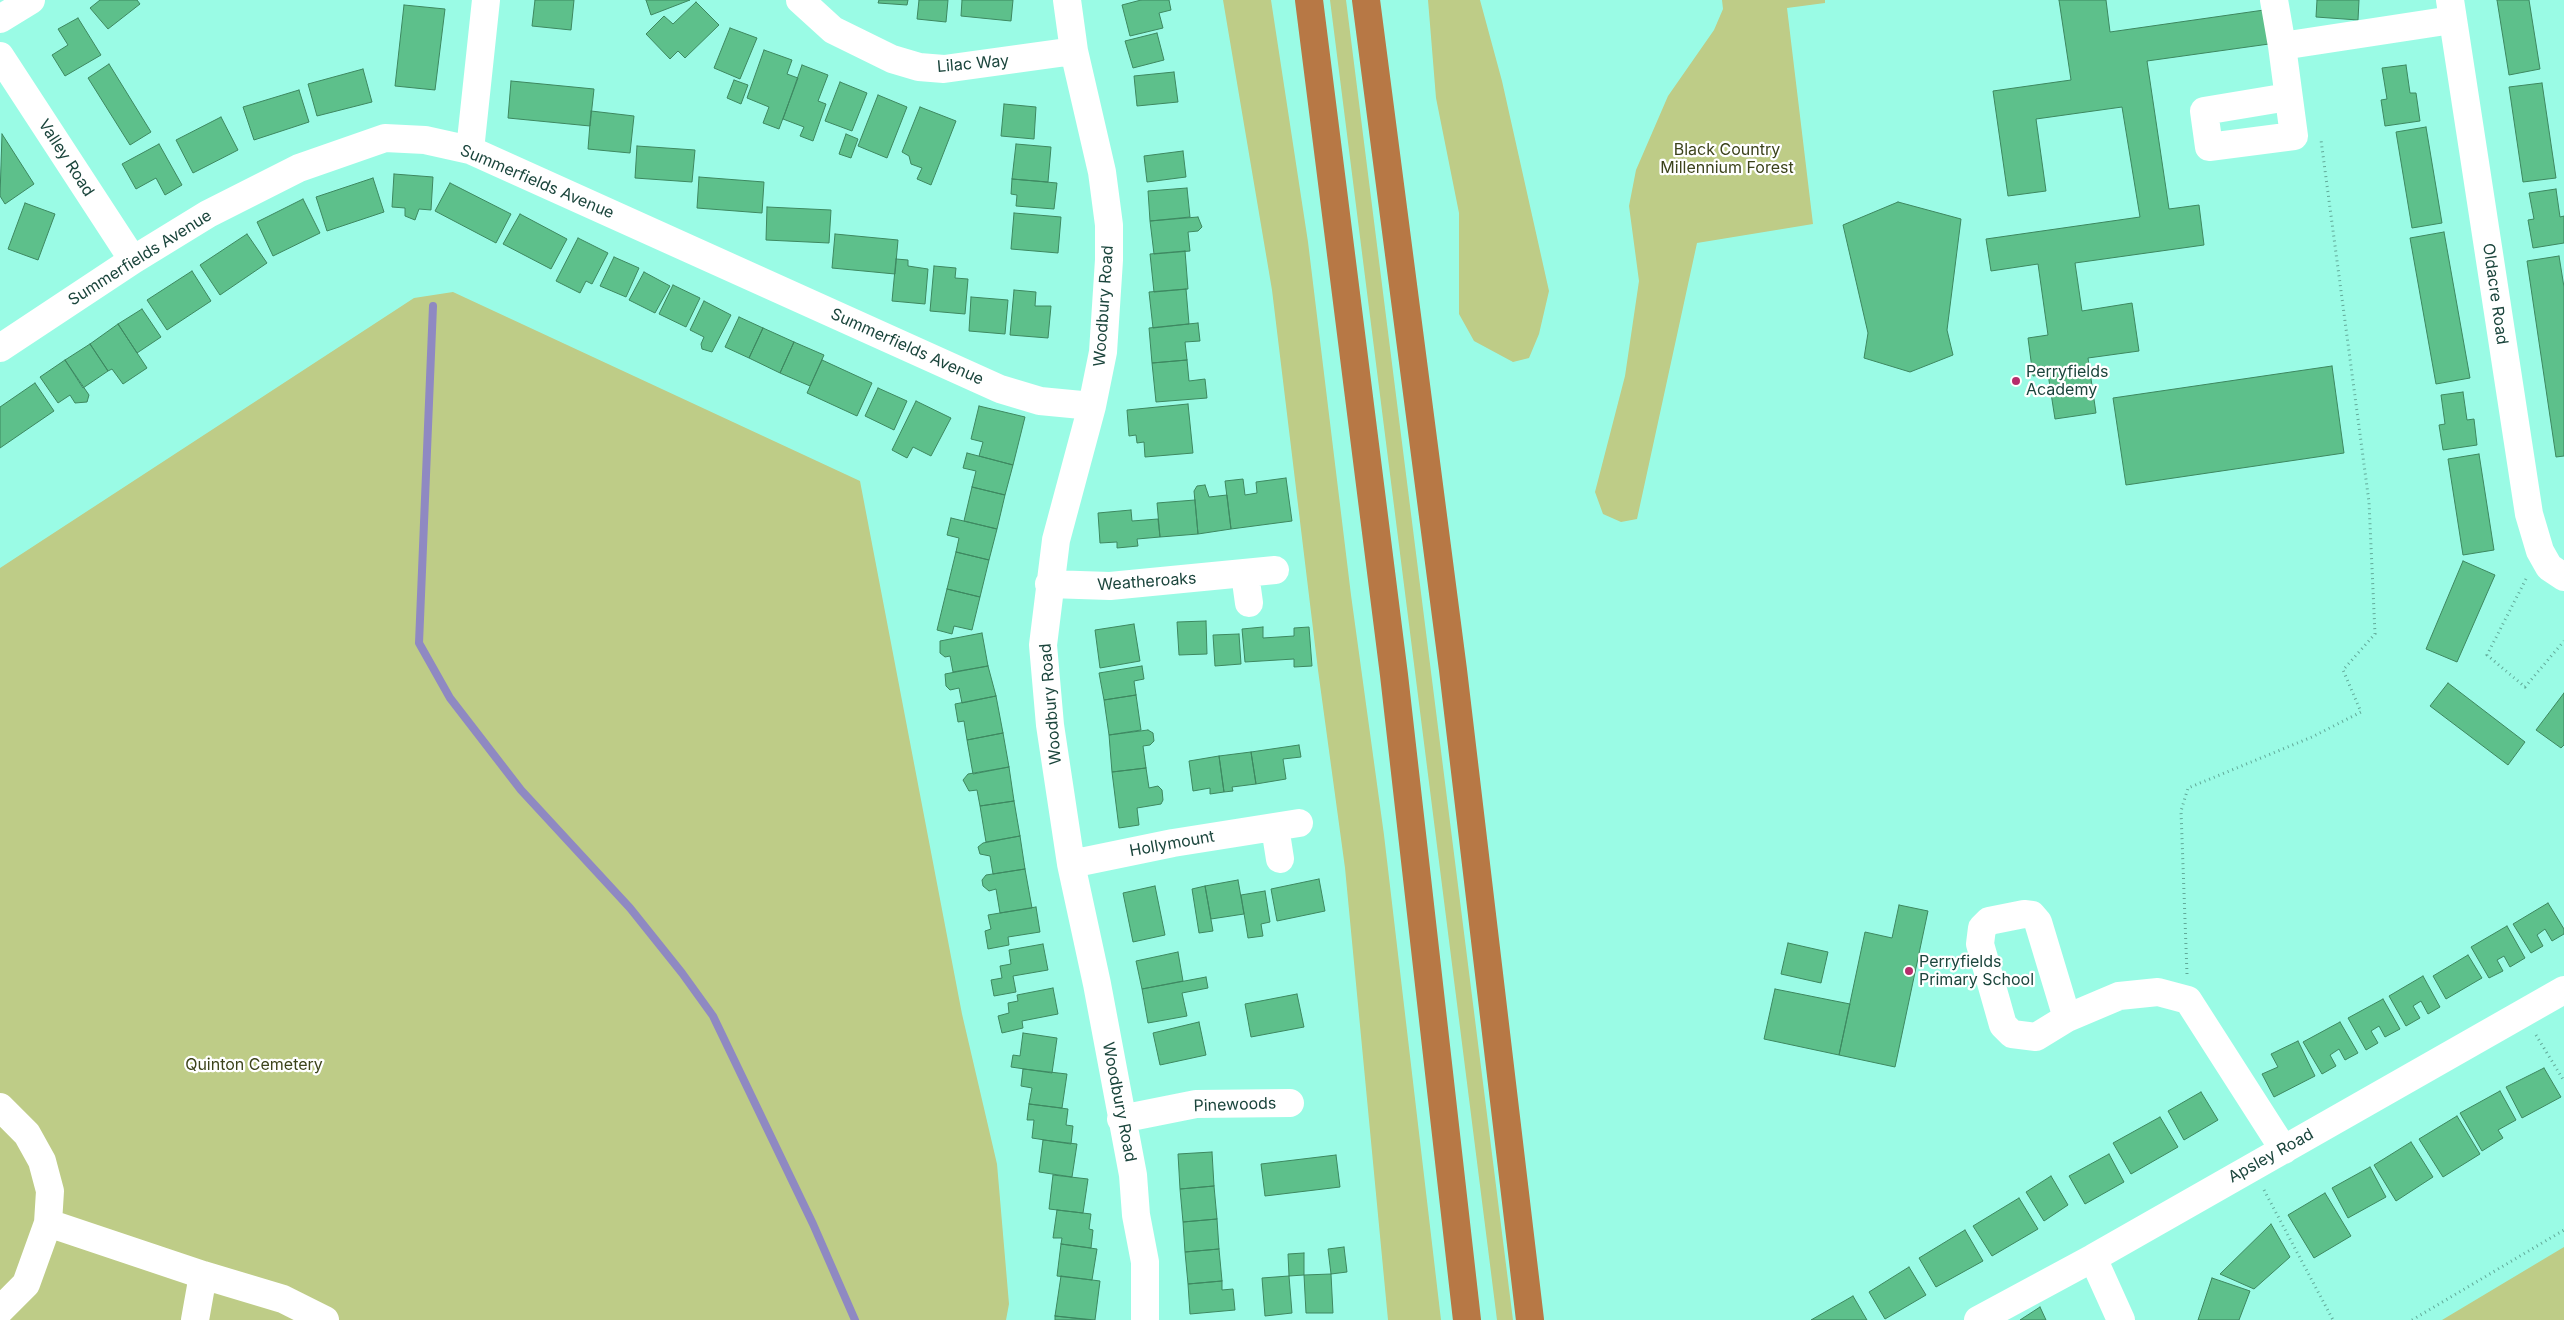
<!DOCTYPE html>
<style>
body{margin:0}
canvas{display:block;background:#9afbe5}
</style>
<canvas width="2564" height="1320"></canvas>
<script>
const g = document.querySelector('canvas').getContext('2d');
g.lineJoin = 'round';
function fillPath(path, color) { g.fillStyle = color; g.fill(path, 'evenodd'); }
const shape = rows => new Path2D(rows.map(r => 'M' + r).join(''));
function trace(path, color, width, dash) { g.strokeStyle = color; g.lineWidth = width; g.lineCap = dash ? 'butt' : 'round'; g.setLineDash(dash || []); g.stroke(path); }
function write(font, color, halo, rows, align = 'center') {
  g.font = font + ' Inter,sans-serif'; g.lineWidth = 4.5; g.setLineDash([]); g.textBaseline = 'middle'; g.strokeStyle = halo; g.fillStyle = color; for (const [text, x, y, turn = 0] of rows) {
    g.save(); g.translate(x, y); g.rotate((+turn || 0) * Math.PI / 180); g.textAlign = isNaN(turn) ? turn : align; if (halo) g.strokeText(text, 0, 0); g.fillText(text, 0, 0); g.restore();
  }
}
fillPath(shape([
 [1223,0,1271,0,1308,242,1351,595,1384,835,1441,1320,1388,1320,1345,868,1318,670,1272,290],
 [1330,0,1346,0,1513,1320,1497,1320],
 [1428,0,1480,0,1502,81,1549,291,1539,334,1529,358,1513,362,1474,341,1459,314,1459,213,1436,98],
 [1722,0,1825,0,1825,3,1787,8,1813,224,1697,243,1637,519,1621,522,1603,514,1595,492,1625,376,1639,281,1629,206,1636,170,1668,96,1714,30,1723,9],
 [453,292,860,481,962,1014,997,1164,1009,1304,1006,1320,0,1320,0,568,414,298],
 [2564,1247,2564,1320,2442,1320]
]), '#becc87');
trace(shape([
 [433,306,419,643,450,698,521,790,630,908,682,973,713,1016,813,1224,855,1320]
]), '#8f89c2', 8);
const building = shape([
 [100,0,137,0,140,4,108,29,90,8,100,0],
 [535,0,574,0,571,30,532,26,535,0],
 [646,0,690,0,651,15,646,0],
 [879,0,908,0,907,5,878,3,879,0],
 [919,0,948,0,946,22,917,19,919,0],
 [962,0,1013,0,1011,21,961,16,962,0],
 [1141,0,1169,0,1171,10,1159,13,1163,28,1130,36,1122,5,1141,0],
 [2059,0,2106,0,2110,32,2264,10,2269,44,2147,61,2169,209,2199,205,2204,245,2075,263,2082,311,2132,303,2139,351,2088,358,2096,413,2055,419,2048,374,2033,376,2028,338,2048,335,2038,264,1991,271,1986,239,2140,217,2122,107,2036,119,2046,191,2008,196,1993,91,2071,80,2059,0],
 [2317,0,2359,0,2358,20,2316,17,2317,0],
 [2497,0,2529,0,2540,69,2509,75,2497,0],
 [696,2,719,25,685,58,678,51,670,59,646,34,664,16,673,24,696,2],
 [404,5,445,9,435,90,395,86,404,5],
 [78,18,101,55,65,76,52,55,68,45,58,29,78,18],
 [730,28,757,38,740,79,714,68,730,28],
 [1157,33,1164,60,1133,68,1125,41,1157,33],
 [764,50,792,60,787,74,798,78,779,129,763,123,769,107,747,98,764,50],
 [109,64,151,132,130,145,88,78,109,64],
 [802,65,828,75,818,101,826,104,813,141,800,136,804,127,783,119,802,65],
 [2406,65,2410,93,2416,93,2420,121,2385,126,2381,100,2387,99,2382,68,2406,65],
 [363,69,372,102,317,116,308,84,363,69],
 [1174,72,1178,102,1137,106,1134,76,1174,72],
 [734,80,748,85,741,104,727,98,734,80],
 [511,81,594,89,590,126,508,118,511,81],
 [840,82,867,93,852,131,825,121,840,82],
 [2542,83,2556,178,2523,182,2509,87,2542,83],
 [299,90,309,122,254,140,243,107,299,90],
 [878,95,907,107,887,158,858,146,878,95],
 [1004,104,1036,107,1034,139,1001,136,1004,104],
 [920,107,956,121,931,185,917,179,922,168,911,164,909,156,902,152,920,107],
 [591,111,634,116,630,153,588,149,591,111],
 [221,117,238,150,193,173,176,140,221,117],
 [2426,127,2442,223,2412,228,2396,132,2426,127],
 [2,134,34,184,5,204,0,196,2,134],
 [846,134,858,139,851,158,839,154,846,134],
 [159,144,182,185,165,195,156,178,136,189,122,164,159,144],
 [1016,144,1051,147,1048,182,1012,179,1016,144],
 [637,146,695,150,692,182,635,178,637,146],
 [1183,151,1186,177,1147,182,1144,156,1183,151],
 [394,174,433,177,431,210,419,209,415,220,405,216,405,208,392,207,394,174],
 [699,177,764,182,762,213,697,208,699,177],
 [373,178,384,212,327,231,316,197,373,178],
 [1012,179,1057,183,1054,209,1016,206,1017,195,1011,194,1012,179],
 [450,183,511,214,496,243,435,211,450,183],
 [1187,188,1190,217,1150,221,1148,191,1187,188],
 [2556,189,2560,217,2564,216,2564,243,2533,248,2528,220,2534,219,2529,193,2556,189],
 [303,199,320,233,273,256,257,222,303,199],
 [1898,202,1961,219,1947,330,1953,355,1910,372,1864,358,1868,333,1843,225,1898,202],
 [25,203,55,214,38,260,8,249,25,203],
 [767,207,831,210,829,243,766,240,767,207],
 [1014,213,1061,217,1058,253,1011,249,1014,213],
 [520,214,567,239,551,269,503,244,520,214],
 [1198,217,1202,227,1198,231,1188,232,1190,251,1154,254,1150,221,1198,217],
 [2444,232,2470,378,2436,384,2410,238,2444,232],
 [247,234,267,263,220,295,200,265,247,234],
 [835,234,898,240,895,274,832,268,835,234],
 [578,238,608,253,592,284,586,281,580,293,556,281,578,238],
 [1185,251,1188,289,1154,292,1150,254,1185,251],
 [2559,256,2564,287,2564,456,2556,457,2527,261,2559,256],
 [614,257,639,268,626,297,600,286,614,257],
 [896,259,908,260,908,266,928,269,925,304,892,301,896,259],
 [934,266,956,268,955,278,968,279,965,314,930,311,934,266],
 [192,271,211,301,167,330,147,300,192,271],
 [644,272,670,286,655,313,629,300,644,272],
 [673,285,700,298,686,327,659,314,673,285],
 [1186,289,1189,324,1153,328,1149,292,1186,289],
 [1014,290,1036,292,1035,306,1051,306,1048,338,1010,335,1014,290],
 [971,297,1008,300,1005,334,969,331,971,297],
 [704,301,731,315,712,352,702,349,701,344,704,337,690,330,704,301],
 [142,309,161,337,137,353,118,324,142,309],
 [739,317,763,328,749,358,725,347,739,317],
 [1198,323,1200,341,1185,342,1187,360,1152,363,1149,328,1198,323],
 [118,324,147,368,123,384,112,369,108,371,90,344,118,324],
 [763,328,794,342,780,373,749,358,763,328],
 [794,342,824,355,810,386,780,373,794,342],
 [90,344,108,371,83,388,65,360,90,344],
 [65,360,89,395,87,402,75,403,70,395,58,403,40,377,65,360],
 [822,360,872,383,857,416,807,393,822,360],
 [1187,360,1189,381,1205,379,1207,398,1156,402,1152,363,1187,360],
 [2332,366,2344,453,2126,485,2113,398,2332,366],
 [35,383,54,411,0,448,0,407,35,383],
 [878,388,907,401,894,430,865,416,878,388],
 [2463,392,2467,420,2474,419,2477,445,2443,450,2439,425,2445,424,2441,395,2463,392],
 [916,401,951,418,931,456,913,447,907,458,892,450,916,401],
 [1188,404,1193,453,1145,457,1144,442,1137,443,1136,435,1129,436,1127,410,1188,404],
 [979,406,1025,417,1013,465,979,456,983,442,971,439,979,406],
 [967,453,1013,465,1005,495,972,487,976,471,963,468,967,453],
 [2479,454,2494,550,2463,555,2448,459,2479,454],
 [1286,478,1292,521,1231,529,1225,481,1243,479,1245,495,1257,493,1256,482,1286,478],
 [1205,485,1209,497,1227,495,1231,529,1198,534,1194,491,1197,486,1205,485],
 [972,487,1005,495,997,529,964,521,972,487],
 [1195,500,1198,534,1160,537,1157,503,1195,500],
 [1131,510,1132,521,1158,519,1160,537,1137,539,1138,546,1117,548,1117,542,1100,543,1098,513,1131,510],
 [951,518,997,529,989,560,956,552,959,538,947,535,951,518],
 [956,552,989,560,980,597,947,589,956,552],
 [2463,561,2495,575,2457,662,2426,649,2463,561],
 [947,589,980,597,972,630,954,626,952,634,937,630,947,589],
 [1206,621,1207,654,1179,655,1177,622,1206,621],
 [1134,624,1140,661,1100,668,1095,630,1134,624],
 [1263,627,1263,638,1294,636,1294,628,1309,627,1312,666,1294,667,1294,659,1245,662,1242,629,1263,627],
 [982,633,988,666,953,672,950,656,945,657,940,653,940,641,982,633],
 [1239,634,1241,664,1215,666,1213,635,1239,634],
 [988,666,996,696,962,703,959,688,950,690,946,686,945,674,988,666],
 [1142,666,1144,679,1134,681,1136,695,1104,700,1099,673,1142,666],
 [2448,683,2525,742,2508,765,2430,706,2448,683],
 [2564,693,2564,745,2561,748,2536,730,2564,693],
 [1136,695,1141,730,1109,735,1104,700,1136,695],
 [996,696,1003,733,967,740,964,721,958,722,955,704,996,696],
 [1148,730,1153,733,1154,741,1150,745,1143,746,1146,768,1112,772,1109,735,1148,730],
 [1003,733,1009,767,973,774,967,740,1003,733],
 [1299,745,1301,757,1283,759,1286,779,1256,784,1251,752,1299,745],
 [1251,752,1256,784,1232,787,1233,791,1224,792,1219,756,1251,752],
 [1219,756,1224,792,1210,794,1210,788,1193,791,1189,761,1219,756],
 [1009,767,1014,801,980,806,977,790,969,791,963,780,968,774,1009,767],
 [1146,768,1149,788,1158,786,1162,790,1163,800,1161,804,1137,808,1139,825,1119,828,1112,772,1146,768],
 [1014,801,1020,836,986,842,980,806,1014,801],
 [1020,836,1025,869,993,874,990,856,980,854,978,847,983,843,1020,836],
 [1025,869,1032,908,1000,913,996,889,989,891,983,886,982,880,986,875,1025,869],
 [1319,879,1325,911,1277,921,1271,889,1319,879],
 [1238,880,1244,914,1211,919,1205,886,1238,880],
 [1155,886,1165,935,1133,942,1123,893,1155,886],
 [1205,886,1213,931,1199,933,1192,889,1205,886],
 [1265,891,1270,922,1261,924,1263,936,1248,938,1241,895,1265,891],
 [2548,903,2564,929,2564,934,2552,941,2545,929,2537,935,2543,946,2531,953,2513,924,2548,903],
 [1899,905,1928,911,1895,1067,1839,1055,1865,932,1892,938,1899,905],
 [1036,907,1040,932,1008,937,1009,945,988,949,985,931,991,929,988,915,1036,907],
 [2507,926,2525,958,2510,967,2504,956,2497,960,2503,971,2489,978,2471,947,2507,926],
 [1788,943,1828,952,1821,983,1781,974,1788,943],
 [1043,944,1048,970,1013,976,1016,992,994,996,991,980,1002,978,1000,966,1011,964,1009,950,1043,944],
 [1178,952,1183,981,1142,989,1136,961,1178,952],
 [2468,955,2482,978,2446,999,2433,976,2468,955],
 [2423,976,2440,1007,2428,1014,2421,1001,2413,1006,2420,1018,2406,1026,2389,996,2423,976],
 [1206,977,1208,988,1182,993,1187,1016,1148,1023,1142,989,1206,977],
 [1053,988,1058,1014,1022,1021,1023,1028,1002,1033,998,1016,1009,1013,1008,1003,1018,1001,1017,995,1053,988],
 [1775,989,1850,1004,1839,1055,1764,1039,1775,989],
 [1297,994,1304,1027,1251,1037,1245,1004,1297,994],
 [2383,999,2400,1029,2385,1037,2379,1026,2371,1031,2378,1043,2366,1050,2348,1018,2383,999],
 [1199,1022,1206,1055,1160,1065,1153,1033,1199,1022],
 [2340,1022,2358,1053,2345,1060,2339,1049,2330,1055,2336,1066,2322,1074,2303,1042,2340,1022],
 [1023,1033,1057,1038,1052,1073,1011,1067,1013,1055,1020,1056,1023,1033],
 [2298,1041,2315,1076,2274,1097,2262,1074,2278,1067,2271,1054,2298,1041],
 [2544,1068,2561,1097,2522,1118,2506,1087,2544,1068],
 [1023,1069,1067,1074,1062,1108,1029,1104,1032,1088,1021,1086,1023,1069],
 [2500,1091,2516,1120,2498,1130,2503,1138,2482,1151,2460,1113,2500,1091],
 [2201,1092,2218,1120,2184,1140,2168,1111,2201,1092],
 [1029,1104,1068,1109,1066,1125,1073,1126,1071,1144,1032,1138,1034,1120,1027,1120,1029,1104],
 [2457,1116,2480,1154,2443,1177,2419,1139,2457,1116],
 [2160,1117,2178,1147,2131,1174,2113,1143,2160,1117],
 [1043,1140,1077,1144,1072,1177,1039,1172,1043,1140],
 [2411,1142,2433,1177,2396,1201,2374,1165,2411,1142],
 [1212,1152,1214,1186,1180,1189,1178,1154,1212,1152],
 [2109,1154,2124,1182,2085,1204,2069,1176,2109,1154],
 [1336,1155,1340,1187,1265,1196,1261,1164,1336,1155],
 [2370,1167,2386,1197,2348,1218,2332,1188,2370,1167],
 [1053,1175,1088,1179,1083,1213,1049,1209,1053,1175],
 [2051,1176,2068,1205,2044,1221,2026,1192,2051,1176],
 [1214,1186,1217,1219,1183,1222,1180,1189,1214,1186],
 [2325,1193,2351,1236,2314,1258,2288,1215,2325,1193],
 [2019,1198,2038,1229,1992,1256,1973,1226,2019,1198],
 [1057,1210,1091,1214,1089,1229,1093,1230,1091,1248,1061,1244,1062,1238,1053,1238,1057,1210],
 [1217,1219,1219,1249,1185,1252,1183,1222,1217,1219],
 [2271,1224,2290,1257,2254,1289,2220,1274,2271,1224],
 [1965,1230,1983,1261,1936,1287,1919,1258,1965,1230],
 [1061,1244,1097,1249,1092,1280,1057,1276,1061,1244],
 [1344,1247,1347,1272,1331,1274,1328,1249,1344,1247],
 [1219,1249,1222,1281,1188,1284,1185,1252,1219,1249],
 [1304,1253,1304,1275,1289,1276,1288,1254,1304,1253],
 [1909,1267,1926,1295,1885,1319,1869,1292,1909,1267],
 [1331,1274,1333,1313,1306,1313,1304,1275,1331,1274],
 [1061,1276,1100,1281,1095,1320,1055,1316,1061,1276],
 [1289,1276,1292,1313,1265,1316,1262,1278,1289,1276],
 [2212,1278,2250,1291,2239,1320,2198,1320,2212,1278],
 [1222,1281,1222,1290,1233,1289,1235,1310,1190,1314,1188,1284,1222,1281],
 [1853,1296,1867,1320,1811,1320,1853,1296],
 [2040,1307,2046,1320,2020,1320,2040,1307],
 [1055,1316,1090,1320,1055,1320,1055,1316]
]);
fillPath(building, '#5dc08b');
trace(building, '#3d8860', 1);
trace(shape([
 [2526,579,2487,655,2525,687,2564,641],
 [2187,974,2181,811,2188,788,2312,737,2361,712,2343,670,2375,634,2369,502,2321,140],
 [2536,1035,2564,1081],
 [2264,1190,2333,1320],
 [2412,1320,2564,1230]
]), '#61aa99', 3, [1, 4]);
trace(shape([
 [800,0,833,30,892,59,919,67,944,69,1074,51],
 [1067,0,1074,51,1102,172,1109,225,1109,260,1103,352,1092,406,1056,540,1043,645,1050,725,1071,864,1097,984,1133,1175,1136,1215,1145,1262,1145,1320],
 [2274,0,2282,46,2452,20],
 [2450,0,2529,514,2540,551,2549,567,2564,577],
 [0,19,31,0],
 [2282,46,2294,136,2209,147,2204,111,2288,97],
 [0,56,133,260],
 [470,150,486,0],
 [0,348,133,260,208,214,299,168,385,138,425,140,470,150,1000,389,1040,401,1092,406],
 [1245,574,1249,603],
 [1049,584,1110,586,1275,570],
 [1275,827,1280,859],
 [1071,864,1173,843,1299,823],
 [2067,1018,2038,922,2032,915,2024,914,1989,921,1982,928,1980,944,2003,1025,2012,1034,2036,1037,2067,1018,2119,996,2158,992,2188,1000,2284,1150],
 [0,1107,27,1134,42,1161,50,1191,48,1223,26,1284,0,1310],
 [1121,1119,1196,1104,1290,1103],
 [48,1223,203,1275,283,1299,325,1320],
 [2093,1258,2121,1320],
 [195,1320,203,1275],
 [1978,1320,2093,1258,2564,990]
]), '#fff', 28);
trace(shape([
 [1309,0,1394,675,1467,1320],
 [1366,0,1453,670,1530,1320]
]), '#b77845', 28);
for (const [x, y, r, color] of [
 [2016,381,5,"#b62d6b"],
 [1909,971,5,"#b62d6b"]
]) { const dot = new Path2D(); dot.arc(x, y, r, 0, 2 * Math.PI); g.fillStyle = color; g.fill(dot); trace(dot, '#fff', 2); }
write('16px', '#1b453c', '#fff', [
 ["Lilac Way",973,64,-5],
 ["Valley Road",66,158,57],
 ["Summerfields Avenue",537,182,23],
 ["Summerfields Avenue",140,258,-32],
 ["Oldacre Road",2495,294,82],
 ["Woodbury Road",1104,306,-86],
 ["Summerfields Avenue",907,347,24],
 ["Weatheroaks",1147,582,-4],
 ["Woodbury Road",1051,704,-95],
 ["Hollymount",1172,844,-10],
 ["Woodbury Road",1119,1102,79],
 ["Pinewoods",1235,1105,-2],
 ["Apsley Road",2271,1156,-29]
]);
write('16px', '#3c431b', '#fff', [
 ["Black Country",1727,150],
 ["Millennium Forest",1727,168],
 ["Quinton Cemetery",254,1065]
]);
write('16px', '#1b453c', '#fff', [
 ["Perryfields",2026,372],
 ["Academy",2026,390],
 ["Perryfields",1919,962],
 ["Primary School",1919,980]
], 'left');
</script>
